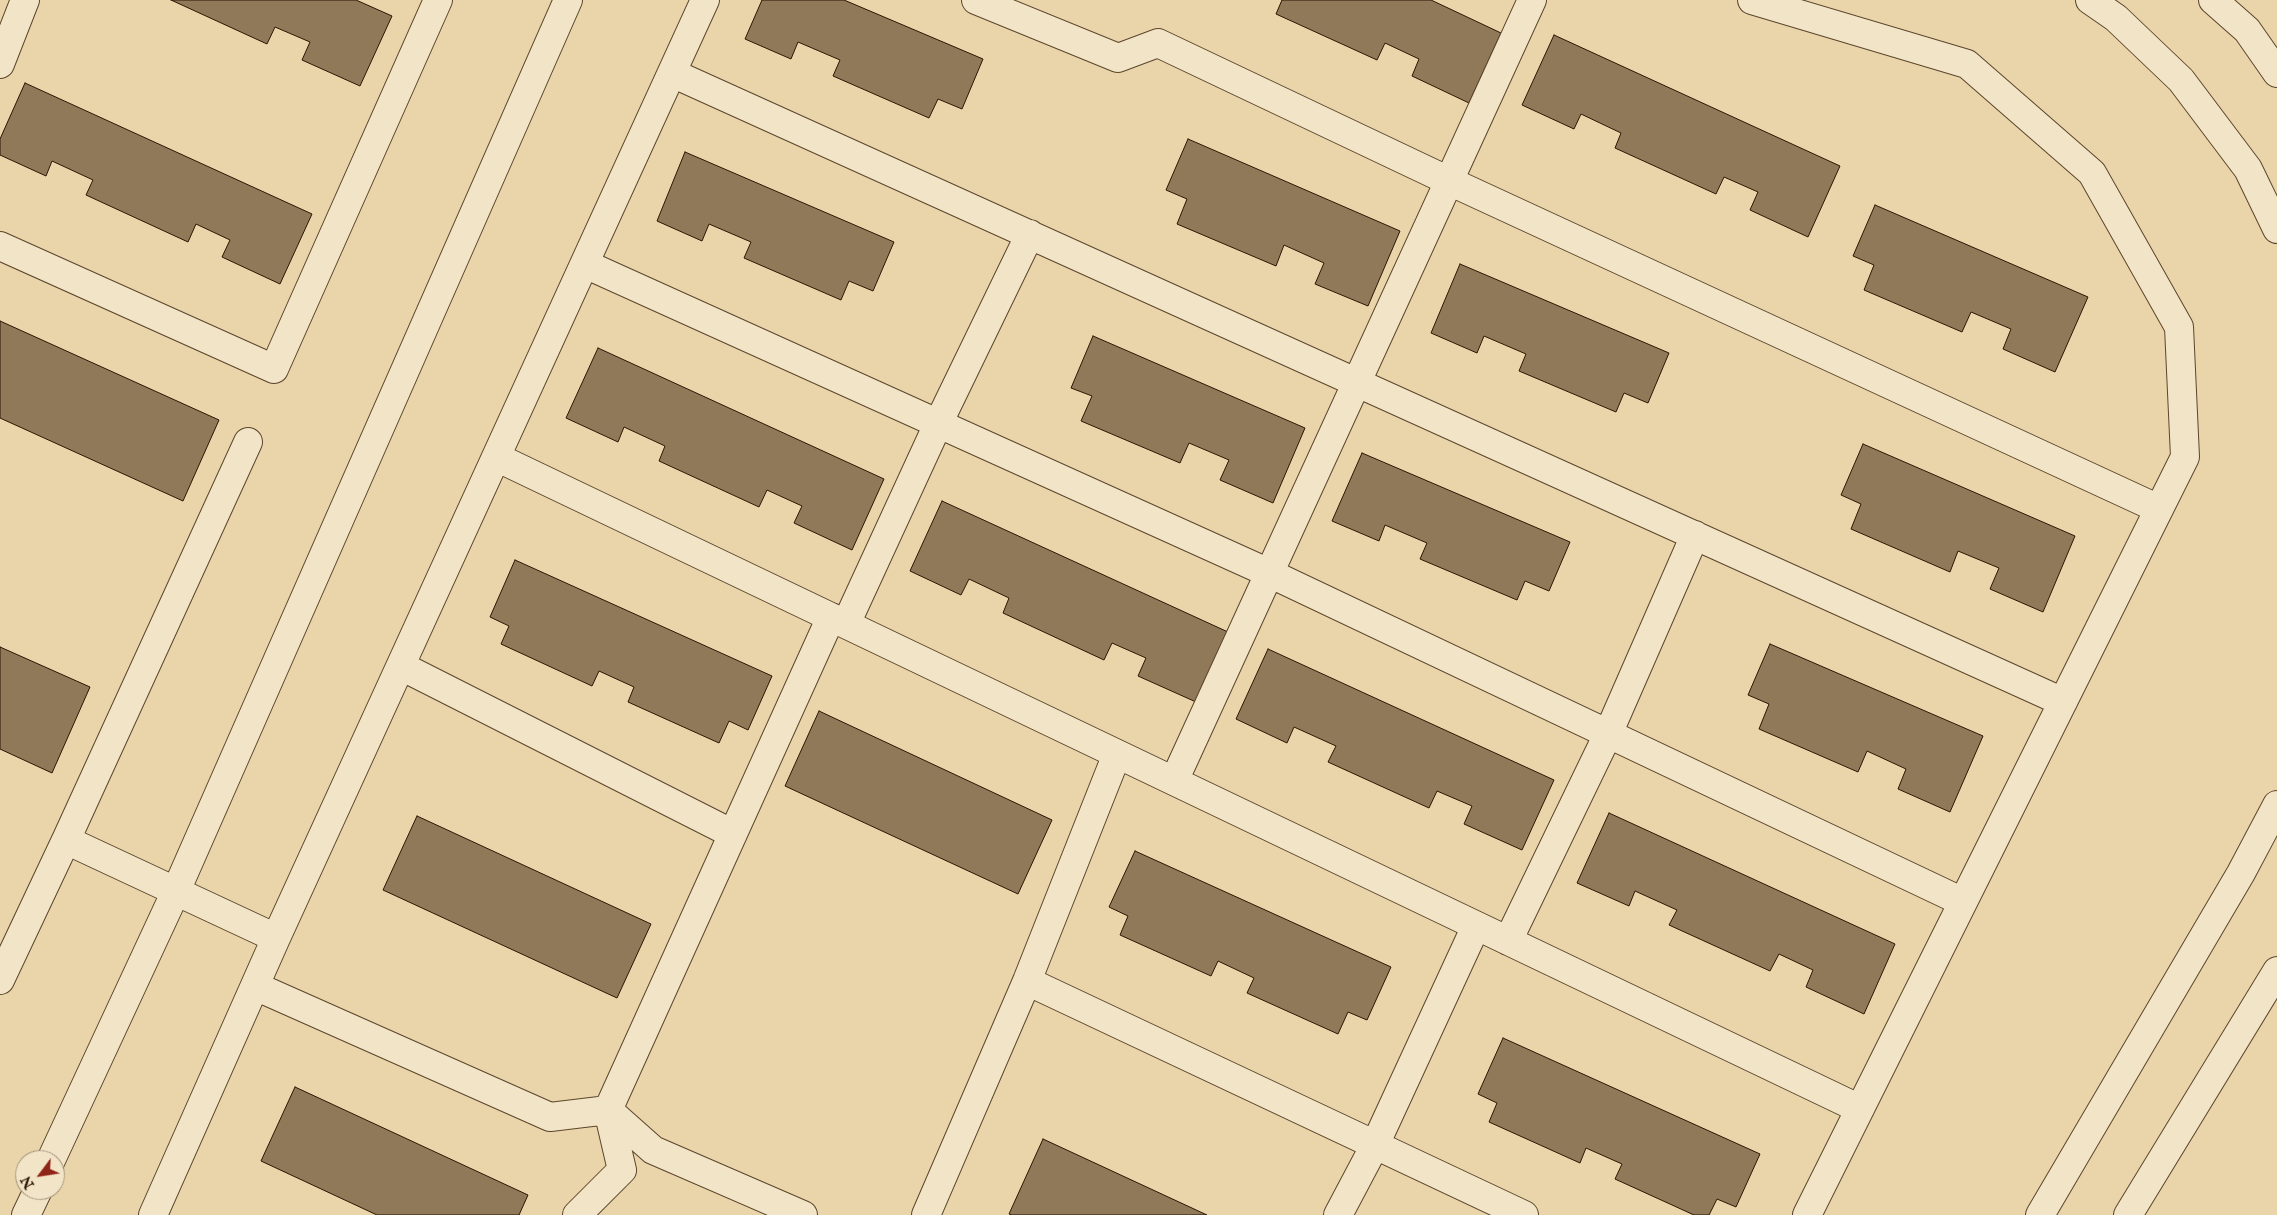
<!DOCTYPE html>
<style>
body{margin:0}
#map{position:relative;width:2277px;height:1215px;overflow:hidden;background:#e9d5a9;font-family:"IM FELL English",serif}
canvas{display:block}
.north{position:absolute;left:15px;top:1150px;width:50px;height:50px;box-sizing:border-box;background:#f1e4c7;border:1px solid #a39179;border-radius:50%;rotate:239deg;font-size:14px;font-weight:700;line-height:20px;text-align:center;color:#2d1503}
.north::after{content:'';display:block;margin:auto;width:18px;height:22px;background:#8f2418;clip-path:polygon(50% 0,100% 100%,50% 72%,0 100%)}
</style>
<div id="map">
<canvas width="2277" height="1215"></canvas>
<div class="north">N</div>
</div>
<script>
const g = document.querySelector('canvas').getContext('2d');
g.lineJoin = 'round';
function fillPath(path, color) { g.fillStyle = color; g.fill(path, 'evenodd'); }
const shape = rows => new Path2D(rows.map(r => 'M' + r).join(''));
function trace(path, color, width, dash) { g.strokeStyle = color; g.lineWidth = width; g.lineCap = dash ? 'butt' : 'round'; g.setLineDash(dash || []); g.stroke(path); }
const building = shape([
 [171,0,356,0,392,16,360,86,302,60,310,42,275,27,267,44,171,0],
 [762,0,844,0,983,59,962,109,938,99,929,118,833,76,840,60,798,42,791,59,745,39,762,0],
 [1282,0,1431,0,1501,33,1469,103,1412,76,1419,59,1385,43,1377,60,1276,14,1282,0],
 [1554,35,1840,166,1808,237,1750,210,1758,192,1724,177,1716,194,1615,148,1621,133,1581,114,1574,129,1522,105,1554,35],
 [25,83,312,214,280,284,222,257,230,240,196,224,188,242,86,195,93,180,52,161,46,176,0,155,0,139,25,83],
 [1188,139,1400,231,1368,306,1315,284,1324,263,1284,245,1276,266,1177,224,1187,199,1166,190,1188,139],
 [685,152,894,242,873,291,849,281,841,300,744,258,751,242,709,224,702,241,657,221,685,152],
 [1875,205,2088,297,2055,372,2003,349,2011,329,1971,312,1962,332,1864,290,1874,265,1853,256,1875,205],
 [1460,264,1669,353,1648,403,1624,393,1616,412,1519,371,1526,354,1484,336,1477,353,1431,333,1460,264],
 [0,321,219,420,183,501,0,418,0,321],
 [1093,336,1305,428,1273,503,1220,480,1229,460,1189,443,1180,463,1081,421,1092,396,1071,388,1093,336],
 [598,348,884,479,852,550,794,523,802,506,767,490,759,507,659,461,665,446,624,427,618,442,566,418,598,348],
 [1863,444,2075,536,2043,612,1990,589,1999,568,1958,551,1950,572,1851,529,1861,504,1841,495,1863,444],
 [1362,453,1570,542,1549,591,1525,581,1517,600,1420,559,1427,543,1385,525,1379,541,1332,521,1362,453],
 [942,501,1228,632,1196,702,1138,676,1146,658,1112,643,1104,660,1003,613,1009,598,969,579,961,595,910,571,942,501],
 [515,560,772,676,748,730,729,721,719,743,628,702,634,687,599,671,592,686,501,644,509,626,490,617,515,560],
 [1770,644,1983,736,1950,812,1898,789,1906,769,1867,751,1858,772,1759,729,1769,704,1748,695,1770,644],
 [0,647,90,687,52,773,0,749,0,647],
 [1268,649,1554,780,1522,850,1464,824,1472,806,1437,791,1429,808,1328,762,1336,746,1294,727,1287,743,1236,719,1268,649],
 [819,711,1052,820,1018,894,785,786,819,711],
 [1609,813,1895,944,1864,1014,1806,987,1813,970,1779,954,1770,971,1669,925,1677,910,1635,891,1629,906,1577,883,1609,813],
 [417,816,651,924,617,998,383,890,417,816],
 [1135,851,1391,967,1367,1020,1348,1012,1338,1034,1247,993,1254,978,1218,961,1211,976,1120,935,1128,916,1109,907,1135,851],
 [1503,1038,1760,1154,1736,1207,1717,1199,1709,1215,1694,1215,1615,1179,1622,1164,1586,1148,1580,1163,1489,1122,1497,1103,1478,1094,1503,1038],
 [295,1087,528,1195,519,1215,377,1215,261,1161,295,1087],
 [1043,1139,1207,1215,1012,1215,1009,1214,1043,1139]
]);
fillPath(building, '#8f7959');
trace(building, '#2d1503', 1);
const minor = shape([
 [976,0,1118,58,1158,43,1449,181,2159,509],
 [1752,0,1967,64,2092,173,2179,327,2185,457,1807,1215],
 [2090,0,2116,18,2181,80,2248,169,2277,229],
 [2213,0,2247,30,2277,73],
 [0,64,25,0],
 [672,73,2063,702],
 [0,246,274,369,438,0],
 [585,264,1269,573,1963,902],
 [248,442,66,840,276,938],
 [496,457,1860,1109],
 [846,624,938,424,1030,234],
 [401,666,733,834],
 [1174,781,1532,0],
 [1508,941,1608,734,1695,535],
 [0,980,66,840],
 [1027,981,1524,1215],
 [255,986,550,1117,608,1110,653,1150,803,1215],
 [51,1160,176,891,568,0],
 [26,1215,38,1190],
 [153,1215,276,938,705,0],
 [577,1215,622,1170,608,1110,831,617],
 [926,1215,1027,981,1117,754],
 [1338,1215,1375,1145,1476,926],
 [2040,1215,2241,873,2277,805],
 [2128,1215,2277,971]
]);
trace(minor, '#5c452c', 30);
trace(minor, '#f1e4c7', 28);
</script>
